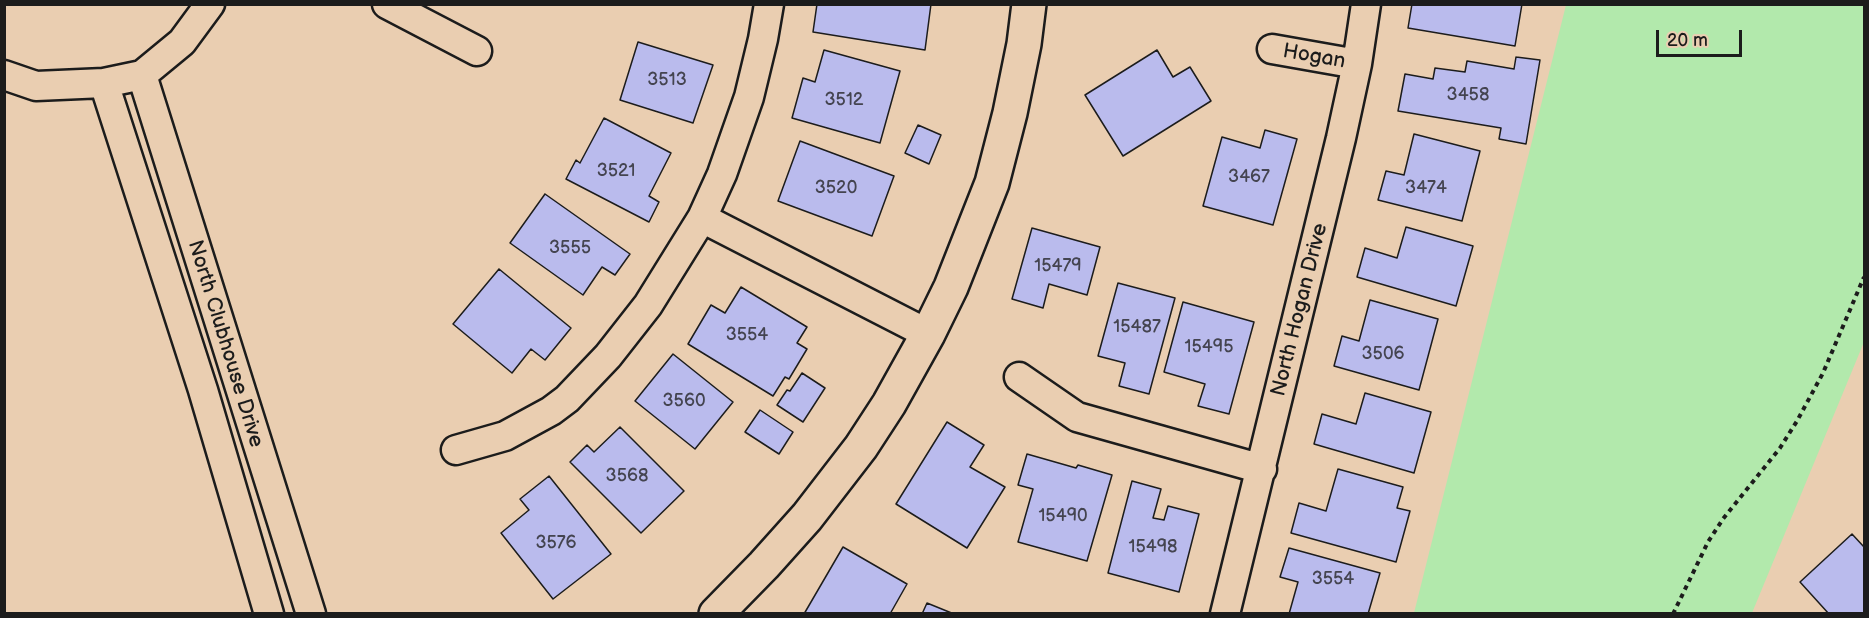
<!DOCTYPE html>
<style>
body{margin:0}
#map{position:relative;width:1869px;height:618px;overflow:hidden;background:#eaceb1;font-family:"Balsamiq Sans",sans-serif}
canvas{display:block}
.frame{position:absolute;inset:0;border:6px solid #1c1c1c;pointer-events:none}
.scale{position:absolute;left:1656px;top:30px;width:86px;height:27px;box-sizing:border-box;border:3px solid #1c1c1c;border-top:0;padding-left:8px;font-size:18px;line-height:21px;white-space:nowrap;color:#1c1c1c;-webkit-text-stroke:4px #eaceb1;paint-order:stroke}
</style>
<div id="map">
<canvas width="1869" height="618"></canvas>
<div class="frame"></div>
<div class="scale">20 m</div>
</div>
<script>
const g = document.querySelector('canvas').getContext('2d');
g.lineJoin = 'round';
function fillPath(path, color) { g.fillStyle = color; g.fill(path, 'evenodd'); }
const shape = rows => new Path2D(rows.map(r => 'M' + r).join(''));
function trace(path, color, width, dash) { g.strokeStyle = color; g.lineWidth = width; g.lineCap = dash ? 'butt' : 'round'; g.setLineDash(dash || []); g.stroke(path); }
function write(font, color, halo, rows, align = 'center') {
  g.font = font + ' "Balsamiq Sans",sans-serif'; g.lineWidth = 6; g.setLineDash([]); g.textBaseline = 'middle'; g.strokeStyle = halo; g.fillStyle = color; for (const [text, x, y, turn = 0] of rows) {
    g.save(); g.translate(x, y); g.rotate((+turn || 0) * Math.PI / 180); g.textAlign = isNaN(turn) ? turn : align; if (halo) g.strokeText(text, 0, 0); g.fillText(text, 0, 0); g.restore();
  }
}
fillPath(shape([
 [1566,5,1864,5,1864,342,1752,613,1414,613]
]), '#b2e9ac');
const building = shape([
 [817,4,931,4,925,50,813,32,817,4],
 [1412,4,1522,4,1515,46,1408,28,1412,4],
 [638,42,713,65,693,123,620,100,638,42],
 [824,50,900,71,880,143,792,118,803,78,815,82,824,50],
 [1157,50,1173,77,1190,67,1211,101,1123,156,1085,95,1157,50],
 [1516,57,1540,60,1526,144,1499,139,1501,128,1398,111,1405,74,1433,79,1435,68,1465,72,1467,61,1514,69,1516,57],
 [604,118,671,153,649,196,659,202,649,222,566,179,576,160,580,163,604,118],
 [918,125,941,135,929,164,905,153,918,125],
 [1265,130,1297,139,1273,225,1203,206,1222,137,1260,148,1265,130],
 [1414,134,1480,151,1462,221,1378,200,1386,171,1404,175,1414,134],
 [800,141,894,176,872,236,778,201,800,141],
 [545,194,630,254,615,275,602,267,583,295,510,243,545,194],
 [1406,227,1473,246,1456,306,1357,277,1365,248,1397,258,1406,227],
 [1032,228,1100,247,1087,295,1049,284,1043,308,1012,299,1032,228],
 [499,269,571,328,545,360,531,349,512,373,453,324,499,269],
 [1118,283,1175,298,1149,394,1119,386,1125,363,1098,356,1118,283],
 [741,287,807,327,797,343,807,349,789,379,785,377,773,396,688,344,711,305,725,313,741,287],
 [1370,300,1438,319,1419,390,1334,366,1342,336,1359,341,1370,300],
 [1183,302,1254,322,1229,414,1198,406,1205,384,1164,372,1183,302],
 [673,354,733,402,695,449,635,401,673,354],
 [802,373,825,388,803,422,777,405,787,390,790,391,802,373],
 [1365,393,1431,412,1414,473,1314,444,1322,414,1356,424,1365,393],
 [760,410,793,432,779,454,745,432,760,410],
 [947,422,984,445,970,467,1005,487,967,548,896,504,947,422],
 [620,427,684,491,641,533,570,462,587,445,594,452,620,427],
 [1027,454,1076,468,1078,465,1112,475,1087,561,1018,542,1033,489,1018,485,1027,454],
 [1338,469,1403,487,1397,508,1410,511,1396,562,1291,533,1299,503,1326,511,1338,469],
 [549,476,611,554,553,599,501,533,529,510,520,499,549,476],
 [1132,481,1161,489,1153,518,1164,520,1168,506,1199,514,1179,592,1108,573,1132,481],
 [1852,534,1864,547,1864,614,1829,614,1800,582,1852,534],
 [843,547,907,584,890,614,804,614,843,547],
 [1289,548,1380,573,1368,614,1289,614,1298,582,1280,577,1289,548],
 [927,603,954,614,922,614,927,603]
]);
fillPath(building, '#babbed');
trace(building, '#1c1c1c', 1.5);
const minor = shape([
 [387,4,477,51],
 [1272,49,1357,64],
 [4,75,36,86,104,83,142,75,182,42,210,4],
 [142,75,311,614],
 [104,83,203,390,269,614],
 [702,218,722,174,749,97,763,39,769,4],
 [1019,377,1077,417,1262,469],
 [456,450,505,436,551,411,567,399,608,356,648,305,702,218,928,334],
 [1225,614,1341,138,1357,64,1366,4]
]);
const tertiary = shape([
 [716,614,764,565,807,517,861,447,889,404,928,334,951,287,992,183,1010,113,1024,44,1029,4]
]);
trace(minor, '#1c1c1c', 33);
trace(tertiary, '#1c1c1c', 38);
trace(shape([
 [1673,614,1708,542,1723,519,1780,448,1797,421,1823,373,1864,277]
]), '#1c1c1c', 4, [4.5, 4.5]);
trace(minor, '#eaceb1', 28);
trace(tertiary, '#eaceb1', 33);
write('18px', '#444450', null, [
 ["3513",667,80],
 ["3458",1468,95],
 ["3512",844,100],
 ["3521",616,171],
 ["3467",1249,177],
 ["3520",836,188],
 ["3474",1426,188],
 ["3555",570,248],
 ["15479",1058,266],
 ["15487",1137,327],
 ["3554",747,335],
 ["15495",1209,347],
 ["3506",1383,354],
 ["3560",684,401],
 ["3568",627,476],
 ["15490",1063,516],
 ["3576",556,543],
 ["15498",1153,547],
 ["3554",1333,579]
]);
write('21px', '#1c1c1c', '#eaceb1', [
 ["Hogan",1314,57,10],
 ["North Hogan Drive",1300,310,-76],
 ["North Clubhouse Drive",225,344,73]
]);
</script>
